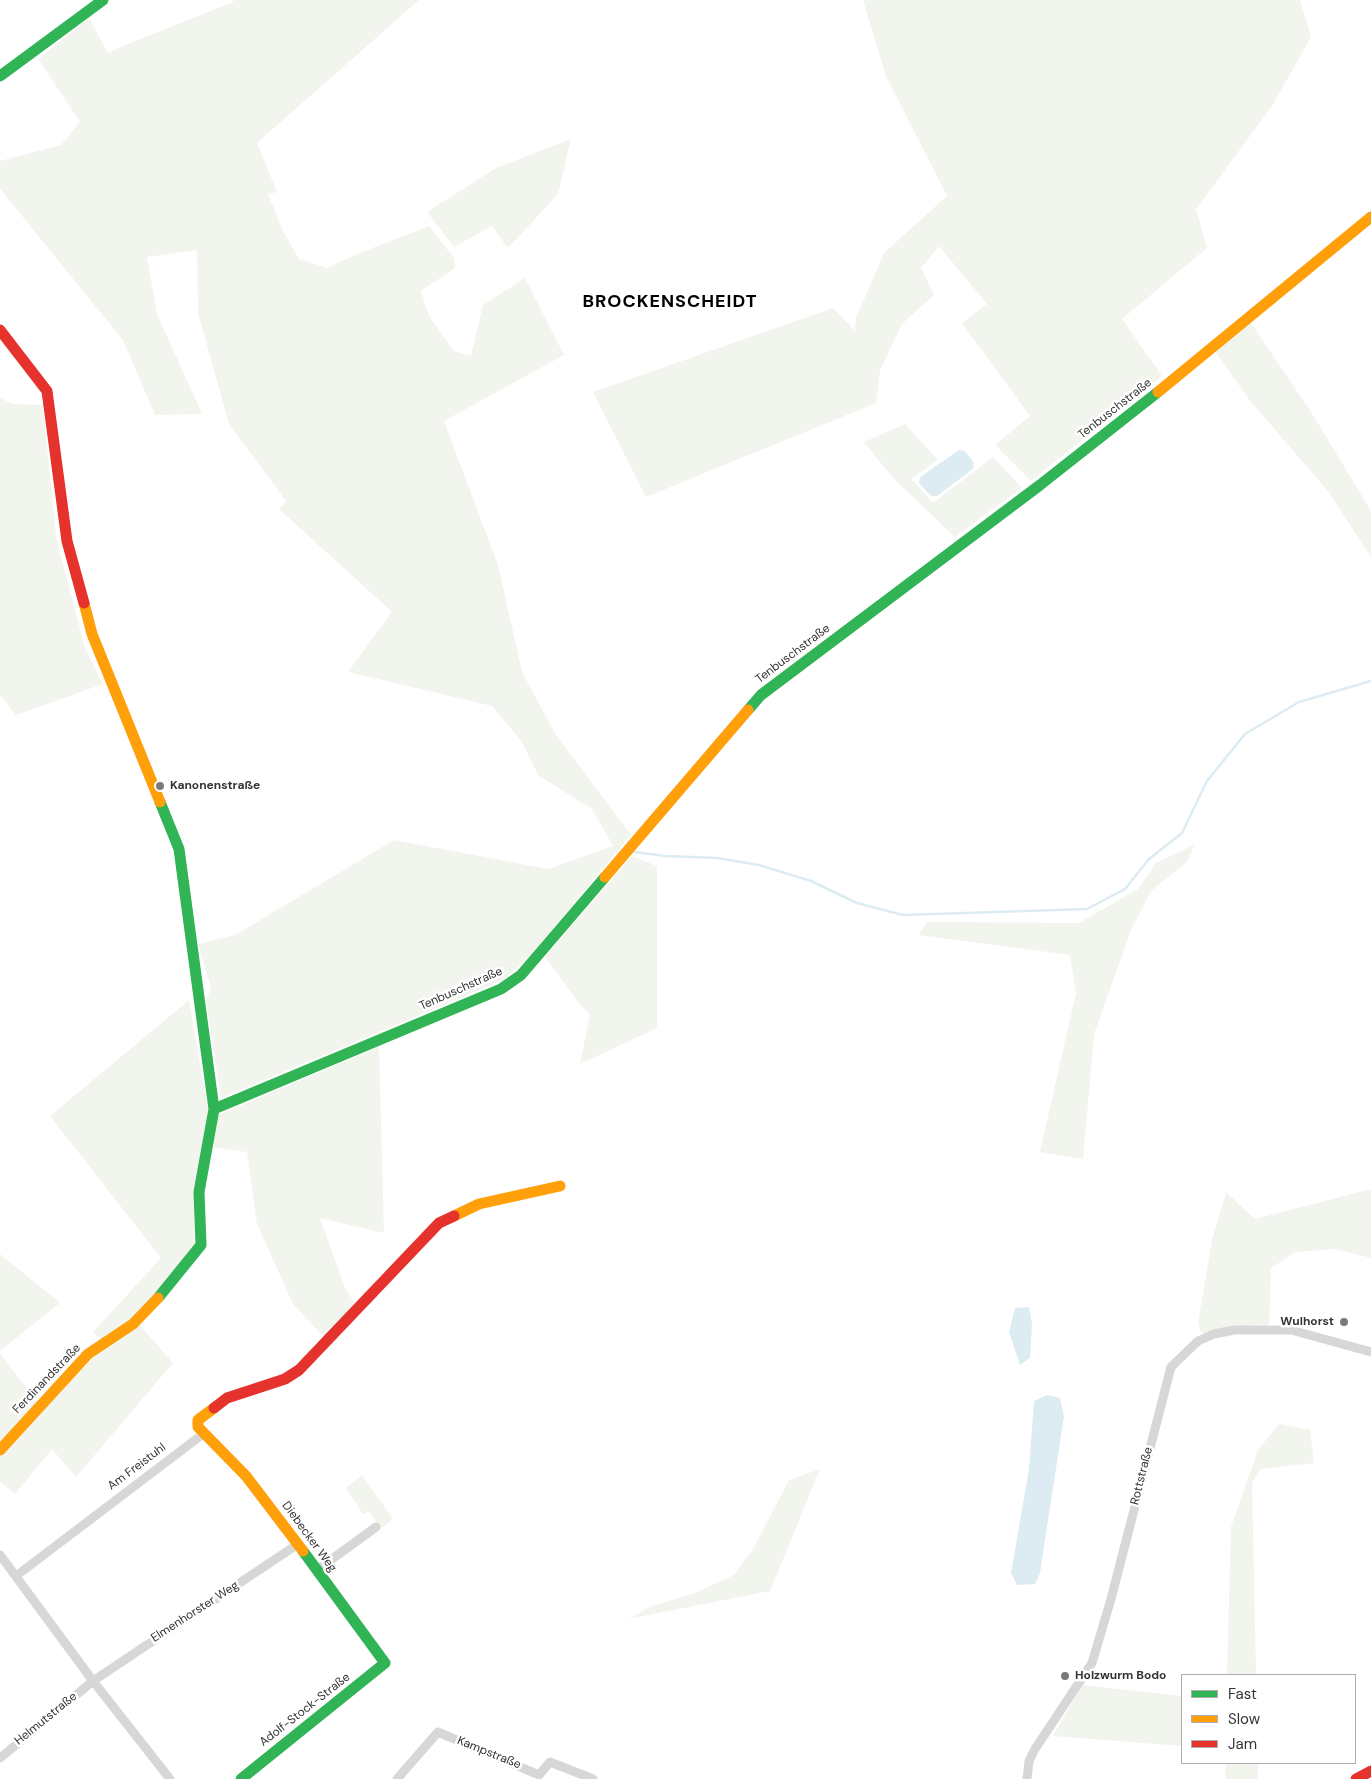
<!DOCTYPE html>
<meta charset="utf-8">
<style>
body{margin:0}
#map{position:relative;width:1371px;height:1779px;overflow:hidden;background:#fff;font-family:"DM Sans",sans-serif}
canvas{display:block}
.legend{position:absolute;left:1181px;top:1674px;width:175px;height:90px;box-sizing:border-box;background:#fff;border:1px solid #adadad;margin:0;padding:6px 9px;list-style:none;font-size:15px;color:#333}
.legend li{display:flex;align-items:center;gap:10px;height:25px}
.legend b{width:25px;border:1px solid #adadad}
</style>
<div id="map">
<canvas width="1371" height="1779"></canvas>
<ul class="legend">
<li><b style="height:6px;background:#30b455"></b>Fast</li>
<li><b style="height:6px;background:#ff9f0a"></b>Slow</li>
<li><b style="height:6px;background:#e5322d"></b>Jam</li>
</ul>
</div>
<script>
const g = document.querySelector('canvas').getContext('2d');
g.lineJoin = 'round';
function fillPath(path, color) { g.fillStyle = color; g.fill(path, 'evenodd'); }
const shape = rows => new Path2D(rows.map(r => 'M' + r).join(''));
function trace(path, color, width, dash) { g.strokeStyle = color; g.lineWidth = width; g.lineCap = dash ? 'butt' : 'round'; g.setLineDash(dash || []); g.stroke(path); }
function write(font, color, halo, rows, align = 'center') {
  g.font = font + ' "DM Sans",sans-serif'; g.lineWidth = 5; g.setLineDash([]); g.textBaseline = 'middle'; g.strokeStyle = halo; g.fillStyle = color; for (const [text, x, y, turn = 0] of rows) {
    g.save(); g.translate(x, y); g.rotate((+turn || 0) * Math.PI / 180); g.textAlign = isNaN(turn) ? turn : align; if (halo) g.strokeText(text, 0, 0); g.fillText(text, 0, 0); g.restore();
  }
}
fillPath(shape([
 [233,0,419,0,257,143,277,192,268,194,282,229,299,259,327,268,357,254,429,226,454,258,455,268,421,291,429,316,454,351,471,356,483,305,525,278,564,355,444,421,498,565,522,672,556,735,631,835,529,957,503,980,221,1098,206,1002,211,987,198,944,235,935,394,840,548,869,613,846,592,809,538,775,522,742,492,706,348,672,392,612,279,509,286,501,229,424,198,313,197,250,147,257,157,314,202,414,155,415,123,340,0,189,0,161,61,145,80,122,38,59,89,18,108,53,120,47,233,2],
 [863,0,1300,0,1311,37,1272,106,1196,209,1207,248,1122,319,1162,376,1031,481,995,445,1030,416,962,323,987,304,939,246,921,268,934,295,902,324,880,370,876,403,646,497,593,392,833,308,855,331,856,318,884,253,947,196,886,76],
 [571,139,558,194,512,244,507,247,492,226,454,247,427,212,496,168],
 [1249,320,1313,415,1371,511,1371,557,1328,491,1251,402,1214,350],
 [0,398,13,404,43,405,56,537,85,648,103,684,16,715,0,695],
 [905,424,938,460,911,479,933,503,993,457,1022,488,955,537,894,479,864,442],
 [1194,845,1188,861,1151,891,1131,930,1094,1034,1083,1159,1040,1152,1076,993,1070,955,919,935,927,922,1079,923,1138,889,1156,863],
 [632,856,657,866,657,1028,580,1064,590,1014,581,1006,545,957],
 [189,1000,208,1110,194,1198,194,1250,134,1317,101,1339,93,1332,161,1258,50,1116],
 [379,1047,384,1233,320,1218,345,1288,356,1305,325,1338,293,1304,257,1224,247,1152,210,1147,218,1115],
 [1371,1189,1371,1258,1334,1249,1296,1252,1271,1268,1269,1325,1231,1327,1207,1334,1201,1332,1198,1323,1212,1240,1226,1192,1255,1219],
 [0,1254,60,1303,0,1351],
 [139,1324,173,1363,76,1477,52,1449,15,1494,0,1482,0,1455,94,1357],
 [0,1353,37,1402,0,1445],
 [1279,1424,1310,1430,1314,1463,1261,1469,1252,1483,1256,1675,1227,1675,1231,1527,1258,1450],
 [820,1469,770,1591,628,1619,652,1606,695,1593,734,1575,753,1549,789,1480],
 [362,1475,393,1519,381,1529,369,1511,363,1514,346,1488],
 [1082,1685,1182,1696,1182,1746,1053,1736],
 [1226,1763,1258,1763,1258,1779,1225,1779]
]), '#f1f5ed');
fillPath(shape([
 [959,450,965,451,974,463,973,469,937,496,931,496,919,483,920,477],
 [1029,1307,1032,1324,1030,1358,1020,1365,1009,1332,1015,1308],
 [1047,1395,1060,1398,1064,1416,1040,1573,1035,1584,1017,1585,1011,1573,1029,1469,1034,1401]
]), '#ddebf3');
trace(shape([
 [634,852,666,856,717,858,759,865,811,881,857,903,903,915,1087,909,1125,889,1149,859,1182,833,1207,781,1245,734,1299,702,1371,681]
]), '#ddebf3', 2.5);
trace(shape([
 [0,1555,93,1681,170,1779],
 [317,1570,376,1527],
 [16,1576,203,1434],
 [0,1758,93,1681,298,1544],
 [397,1779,438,1732,539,1775,550,1762,593,1779],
 [1027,1779,1029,1761,1035,1749,1092,1663,1111,1599,1171,1367,1198,1341,1214,1334,1234,1330,1291,1330,1371,1352]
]), '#d7d7d7', 9);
trace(shape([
 [0,76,103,0],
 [748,710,761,695,1040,485,1158,392],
 [214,1109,501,989,521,975,605,877],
 [158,1298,201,1245,199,1192,214,1109,179,849,160,802],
 [241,1779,385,1663,303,1551]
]), '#30b455', 11);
trace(shape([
 [1158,392,1371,217],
 [84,603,92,634,160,802],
 [605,877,748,710],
 [454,1216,479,1204,560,1186],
 [214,1408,198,1420,198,1427,246,1476,303,1551],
 [0,1450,88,1354,133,1324,158,1298]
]), '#ff9f0a', 11);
trace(shape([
 [0,330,47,391,67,541,84,603],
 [214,1408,227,1398,285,1379,299,1370,439,1223,454,1216],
 [1356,1779,1371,1771]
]), '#e5322d', 11);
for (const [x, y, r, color] of [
 [160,786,5,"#7a7a7a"],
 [1344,1322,5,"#7a7a7a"],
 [1065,1676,5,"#7a7a7a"]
]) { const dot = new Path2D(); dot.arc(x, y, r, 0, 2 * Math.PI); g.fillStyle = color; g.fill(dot); trace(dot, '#fff', 2); }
write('12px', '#333', '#fff', [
 ["Tenbuschstraße",1115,409,-38],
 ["Tenbuschstraße",793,654,-37],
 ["Tenbuschstraße",461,989,-24],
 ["Ferdinandstraße",47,1379,-46],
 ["Am Freistuhl",137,1467,-37],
 ["Rottstraße",1142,1476,-76],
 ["Diebecker Weg",309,1537,54],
 ["Elmenhorster Weg",195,1612,-33],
 ["Adolf-Stock-Straße",305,1710,-38],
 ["Helmutstraße",46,1719,-39],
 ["Kampstraße",489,1753,22]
]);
write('bold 12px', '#333', '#fff', [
 ["Kanonenstraße",170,786],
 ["Wulhorst",1334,1322,"right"],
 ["Holzwurm Bodo",1075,1676]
], 'left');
g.letterSpacing = '1px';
write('bold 18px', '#000', '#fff', [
 ["BROCKENSCHEIDT",670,302]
]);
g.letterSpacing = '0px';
</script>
